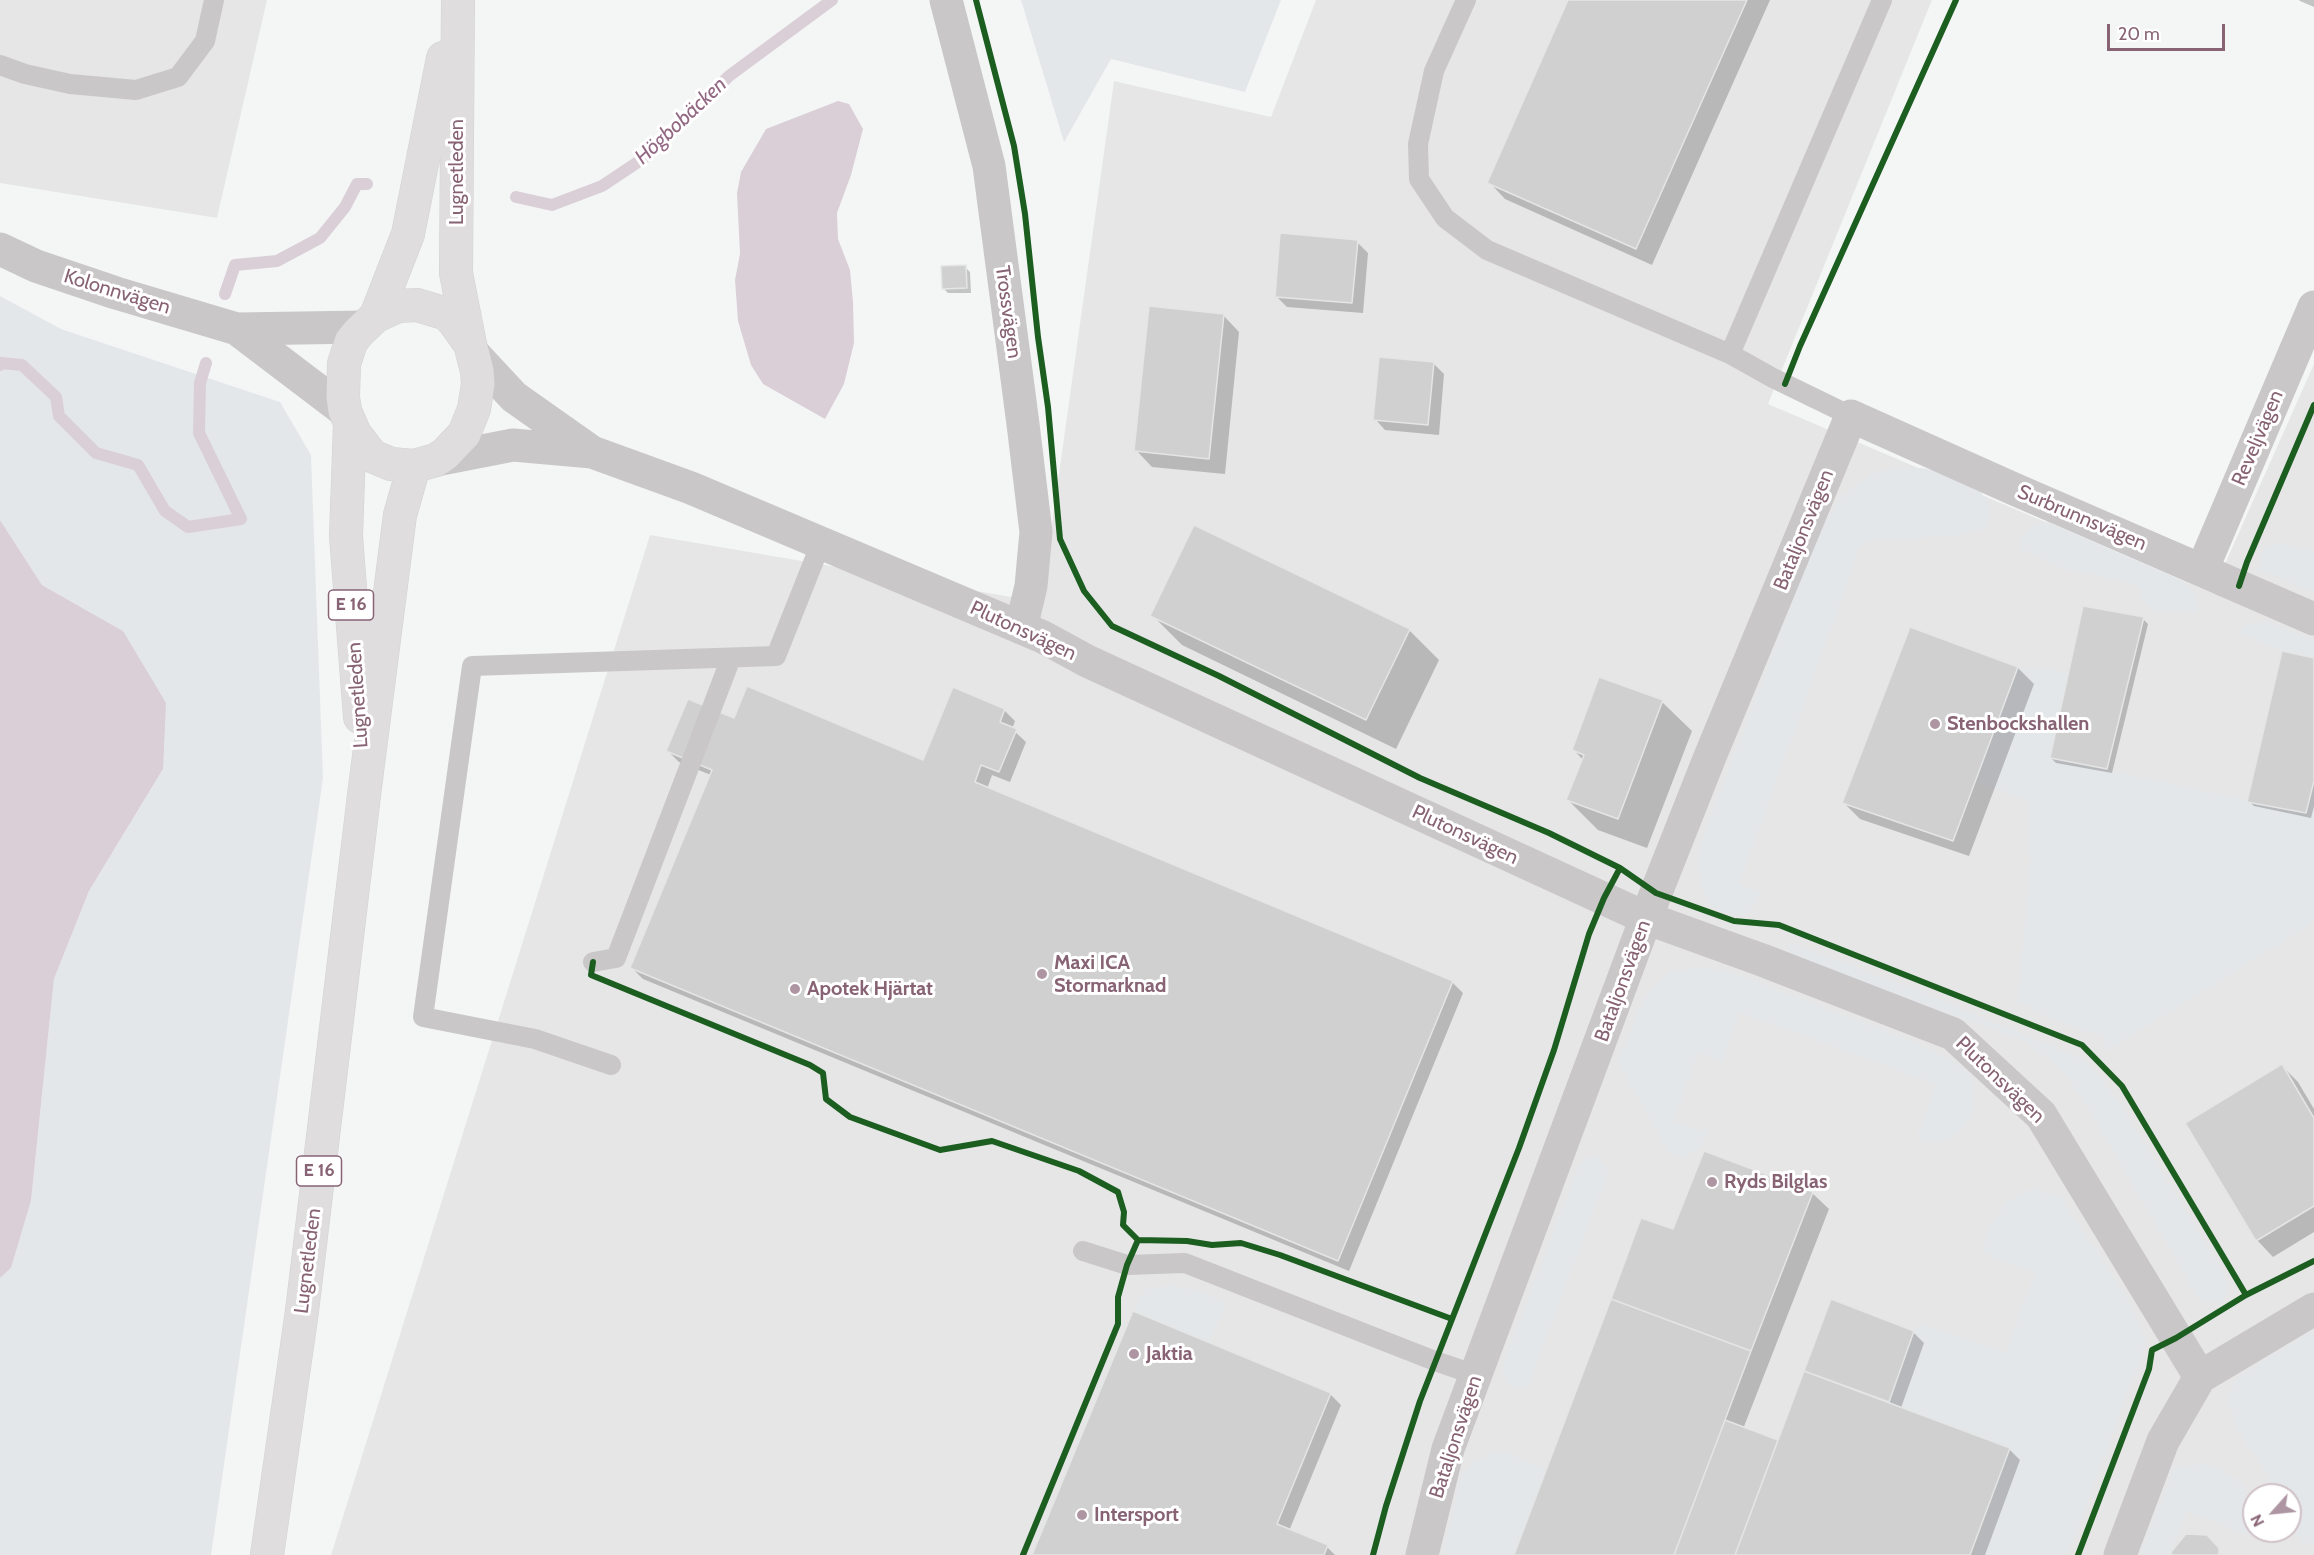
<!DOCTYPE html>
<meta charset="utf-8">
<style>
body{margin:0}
#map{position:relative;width:2314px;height:1555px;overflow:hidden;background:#f4f6f6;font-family:Cabin,sans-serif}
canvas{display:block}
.north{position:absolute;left:2242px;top:1483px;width:60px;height:60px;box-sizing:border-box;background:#fff;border:2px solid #cfc1c7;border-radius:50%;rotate:243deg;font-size:16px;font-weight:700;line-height:24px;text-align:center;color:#876374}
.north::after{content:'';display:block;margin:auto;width:21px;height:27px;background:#ad96a2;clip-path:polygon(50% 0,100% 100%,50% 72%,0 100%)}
.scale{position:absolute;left:2107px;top:24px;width:118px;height:27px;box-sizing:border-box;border:3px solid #876374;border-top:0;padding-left:8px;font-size:18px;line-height:21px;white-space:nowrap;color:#876374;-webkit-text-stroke:4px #fff;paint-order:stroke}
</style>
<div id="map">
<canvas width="2314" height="1555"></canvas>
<div class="north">N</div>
<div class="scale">20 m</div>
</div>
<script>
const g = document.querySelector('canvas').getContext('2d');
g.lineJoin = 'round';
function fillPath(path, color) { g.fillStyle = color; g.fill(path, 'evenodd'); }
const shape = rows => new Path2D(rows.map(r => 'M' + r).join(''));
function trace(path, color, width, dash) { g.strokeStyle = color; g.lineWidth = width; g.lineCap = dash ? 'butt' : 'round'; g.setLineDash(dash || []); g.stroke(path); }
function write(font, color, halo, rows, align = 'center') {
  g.font = font + ' Cabin,sans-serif'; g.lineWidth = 6; g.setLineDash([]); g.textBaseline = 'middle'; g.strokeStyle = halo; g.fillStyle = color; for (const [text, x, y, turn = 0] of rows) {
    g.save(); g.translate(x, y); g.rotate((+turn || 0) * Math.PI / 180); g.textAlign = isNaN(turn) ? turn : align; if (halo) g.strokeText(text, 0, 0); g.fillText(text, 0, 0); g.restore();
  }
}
fillPath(shape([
 [0,0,267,0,217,218,0,183],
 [1316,0,1932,0,1768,404,2212,593,2314,364,2314,1555,331,1555,650,535,1041,602,1114,81,1271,117],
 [2254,1495,2290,1495,2290,1531,2254,1531]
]), '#e6e6e7');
fillPath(shape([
 [1021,0,1281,0,1245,92,1111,59,1064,142],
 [0,296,61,329,280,402,311,455,323,778,211,1555,0,1555,0,1278,11,1268,31,1201,54,979,89,891,163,769,123,631,42,585,0,520],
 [1895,468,1922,468,1941,472,1981,492,1989,506,1990,516,1984,528,1964,535,1869,540,1860,547,1739,884,1761,892,1749,913,1733,916,1713,908,1704,894,1697,863,1703,837,1817,538,1839,500,1857,484,1872,474],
 [2048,522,2181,580,2194,592,2199,603,2197,612,2155,610,2143,601,2141,588,2118,580,2062,568,2021,548,2021,538,2026,533,2036,525],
 [2284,543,2314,552,2314,592,2258,569,2266,546],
 [2268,622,2314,641,2314,658,2282,651,2238,632,2248,624],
 [2018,667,2068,672,2050,758,2306,813,2314,781,2314,920,2308,926,2106,1051,2103,1033,2090,1033,2049,1018,2018,1001,2031,860,2028,800,1975,781],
 [1794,944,1926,994,2075,1056,2094,1070,2117,1100,2224,1274,2228,1293,2223,1300,2214,1303,2206,1302,2198,1297,2093,1116,2067,1077,2049,1059,2025,1041,1789,955,1787,946],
 [1701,967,1727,971,1914,1042,1950,1060,1968,1072,1974,1084,1972,1112,1966,1124,1958,1133,1945,1140,1928,1143,1920,1142,1918,1135,1936,1084,1740,1012,1722,1062,1698,1051,1674,1121,1708,1133,1698,1149,1683,1158,1670,1154,1618,1062,1643,1001,1653,989,1672,971],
 [1591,1157,1600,1159,1608,1169,1606,1177,1528,1386,1516,1389,1506,1383,1502,1368,1578,1168,1583,1161],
 [2032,1189,2061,1198,2126,1296,2146,1341,2068,1555,1974,1555,2010,1448,1889,1402,1914,1331,1922,1324,2006,1353,2035,1273,2002,1261,1983,1250,1991,1224,2008,1202],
 [1173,1286,1194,1290,1227,1303,1208,1342,1133,1311,1146,1289],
 [2314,1331,2314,1542,2302,1544,2290,1520,2290,1495,2278,1495,2268,1475,2240,1434,2229,1400,2234,1382,2264,1360],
 [1495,1453,1510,1454,1546,1470,1514,1555,1443,1555,1461,1476,1475,1461],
 [2202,1464,2216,1466,2231,1475,2243,1486,2254,1510,2254,1531,2258,1531,2259,1535,2249,1535,2187,1511,2169,1555,2140,1555,2175,1467]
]), '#e4e7ea');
fillPath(shape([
 [838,101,849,104,863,129,851,175,837,213,838,239,850,270,853,302,854,343,844,384,825,419,763,384,751,365,738,321,735,280,740,254,737,193,741,172,766,129],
 [0,520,42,585,123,631,166,703,163,769,89,891,54,979,31,1201,11,1268,0,1278]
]), '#dacfd6');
fillPath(shape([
 [1570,0,1770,0,1652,265,1505,199,1489,182],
 [2299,0,2314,0,2314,7,2300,1],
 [1357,242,1368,253,1363,313,1287,307,1276,296],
 [965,267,970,272,971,293,948,293,943,288],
 [1223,315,1239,332,1225,474,1152,467,1136,450],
 [1433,363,1444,374,1439,435,1385,430,1375,419],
 [1152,615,1409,630,1439,660,1396,749,1182,645],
 [2143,619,2148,624,2112,773,2056,763,2051,758],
 [2314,660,2314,806,2311,818,2254,806,2249,801],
 [2018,668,2034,684,1969,856,1860,819,1844,803],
 [1662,702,1692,731,1647,848,1598,830,1568,800,1583,760,1574,750],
 [1004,710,1015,721,1012,729,1026,742,1010,782,992,775,987,789,1452,982,1463,993,1349,1271,643,979,632,968,711,775,679,762,668,751,735,720,924,762],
 [2282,1066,2298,1082,2314,1109,2314,1232,2273,1257,2257,1240],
 [1812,1193,1829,1209,1743,1429,1778,1443,1832,1301,1913,1332,1924,1343,1901,1408,2009,1449,2020,1460,1985,1555,1515,1555,1674,1231],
 [1330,1394,1341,1405,1289,1531,1327,1547,1335,1555,1034,1555]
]), '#0003');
trace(shape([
 [516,197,552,205,602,186,647,156,729,76,832,0],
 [225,294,235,265,277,261,320,238,345,207,357,184,367,184],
 [0,365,1,363,22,365,56,397,59,416,96,453,138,465,165,511,188,527,241,519,199,433,200,383,206,363]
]), '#dacfd6', 12);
const building = shape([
 [1568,0,1747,0,1636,249,1487,183,1568,0],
 [1280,233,1358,240,1352,303,1275,297,1280,233],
 [966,265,967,288,942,289,941,266,966,265],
 [1149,306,1224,314,1209,459,1134,451,1149,306],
 [1379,357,1434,362,1428,425,1373,420,1379,357],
 [1194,525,1410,629,1366,720,1150,616,1194,525],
 [2083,606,2144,617,2107,769,2050,758,2083,606],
 [1910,627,2018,667,1953,841,1842,803,1910,627],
 [2282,651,2314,658,2314,781,2306,813,2247,802,2282,651],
 [1599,677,1663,700,1618,819,1566,800,1584,755,1572,750,1599,677],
 [747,686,923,760,953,687,1005,709,1000,722,1017,729,999,772,981,765,975,782,1453,981,1338,1261,630,968,712,770,666,751,688,699,734,718,747,686],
 [2282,1064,2314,1118,2314,1206,2256,1241,2185,1123,2282,1064],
 [1704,1151,1813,1192,1751,1351,1611,1299,1641,1218,1673,1229,1704,1151],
 [1611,1299,1751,1351,1674,1555,1514,1555,1611,1299],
 [1831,1299,1914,1331,1889,1402,1804,1371,1831,1299],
 [1133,1311,1331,1393,1277,1524,1328,1545,1324,1555,1032,1555,1133,1311],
 [1804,1371,2010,1448,1970,1555,1735,1555,1804,1371],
 [1725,1420,1778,1440,1735,1555,1674,1555,1725,1420],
 [2186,1534,2207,1535,2219,1548,2219,1555,2172,1555,2171,1552,2186,1534]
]);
fillPath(building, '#d1d0d1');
trace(building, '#e4e5e5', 1.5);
const trunk = shape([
 [458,0,456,273,469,339],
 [417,305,447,314,455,323,470,344,477,371,478,384,474,409,464,434,445,454,436,460,414,466,391,464,372,456,355,434,345,411,343,397,344,364,351,342,358,333,376,316,398,306,417,305],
 [376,316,408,234,443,58],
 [350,423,346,536,360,717],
 [267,1555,302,1311,365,787,400,515,414,466]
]);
trace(trunk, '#d3d2d3', 34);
trace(shape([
 [1466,0,1434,71,1418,144,1419,179,1445,218,1487,250,1730,354,1773,378,1851,416],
 [0,65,25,74,70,84,136,90,178,77,205,41,214,0],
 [1730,354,1882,0],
 [593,962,616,958,731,658],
 [611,1065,535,1039,423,1017,472,666,776,656,821,543],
 [1083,1251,1127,1265,1185,1263,1435,1361,1476,1375]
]), '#cac7c9', 20);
trace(shape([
 [946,0,989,166,1023,424,1036,532,1031,586,1021,628],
 [0,249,36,266,116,293,237,329,364,327],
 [237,329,345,411],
 [474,354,514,397,592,452],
 [436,460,513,445,592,452,691,488,1043,637,1087,661,1646,918,1762,960,1953,1034,2041,1115,2200,1377],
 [2202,570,2314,307],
 [1422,1555,1448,1449,1646,918,1709,759,1851,416,2014,489,2314,619],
 [2120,1555,2163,1441,2200,1377,2314,1309]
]), '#cac7c9', 33);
trace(trunk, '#dfddde', 33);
trace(shape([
 [976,0,1014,146,1025,214,1038,337,1048,407,1060,539,1084,591,1112,626,1219,676,1420,778,1549,833,1620,868,1656,893,1734,921,1779,925,2082,1045,2122,1086,2246,1295],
 [1785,384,1800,346,1956,0],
 [2239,586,2247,562,2314,405],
 [593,962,591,975,810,1065,823,1073,826,1099,850,1117,940,1150,992,1141,1079,1171,1118,1192,1124,1212,1123,1225,1138,1240],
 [1023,1555,1118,1324,1118,1297,1127,1265,1138,1240,1187,1241,1212,1245,1241,1243,1280,1255,1452,1319],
 [1373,1555,1386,1506,1420,1401,1519,1148,1554,1050,1589,934,1604,898,1620,868],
 [2078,1555,2149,1369,2152,1350,2176,1338,2246,1295,2314,1261]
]), '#1b5e20', 6);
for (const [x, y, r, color] of [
 [1935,724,6,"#ad96a2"],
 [1042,974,6,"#ad96a2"],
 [795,989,6,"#ad96a2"],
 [1712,1182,6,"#ad96a2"],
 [1134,1354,6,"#ad96a2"],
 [1082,1515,6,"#ad96a2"]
]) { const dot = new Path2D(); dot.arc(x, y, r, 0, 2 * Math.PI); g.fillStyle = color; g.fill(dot); trace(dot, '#fff', 2); }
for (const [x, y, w] of [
 [351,605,45],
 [319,1171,45]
]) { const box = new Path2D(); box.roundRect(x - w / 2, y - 15, w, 30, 4.5); g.fillStyle = '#fff'; g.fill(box); trace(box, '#876374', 1.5); }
write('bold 18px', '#876374', null, [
 ["E 16",351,605],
 ["E 16",319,1171]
]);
write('20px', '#876374', '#fff', [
 ["Lugnetleden",457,172,-90],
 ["Kolonnvägen",117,292,17],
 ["Trossvägen",1008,312,82],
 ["Reveljvägen",2258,438,-67],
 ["Surbrunnsvägen",2082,518,23],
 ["Bataljonsvägen",1804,530,-68],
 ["Plutonsvägen",1023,631,25],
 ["Lugnetleden",358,695,-94],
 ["Plutonsvägen",1465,835,25],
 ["Bataljonsvägen",1623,981,-70],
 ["Plutonsvägen",2000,1080,44],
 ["Lugnetleden",308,1261,-83],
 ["Bataljonsvägen",1456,1437,-72]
]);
write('bold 20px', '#876374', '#fff', [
 ["Stenbockshallen",1947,724],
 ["Maxi ICA",1054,963],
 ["Stormarknad",1054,986],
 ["Apotek Hjärtat",807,989],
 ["Ryds Bilglas",1724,1182],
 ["Jaktia",1146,1354],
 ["Intersport",1094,1515]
], 'left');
write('italic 21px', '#926883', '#fff', [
 ["Högbobäcken",681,121,-43]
]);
</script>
